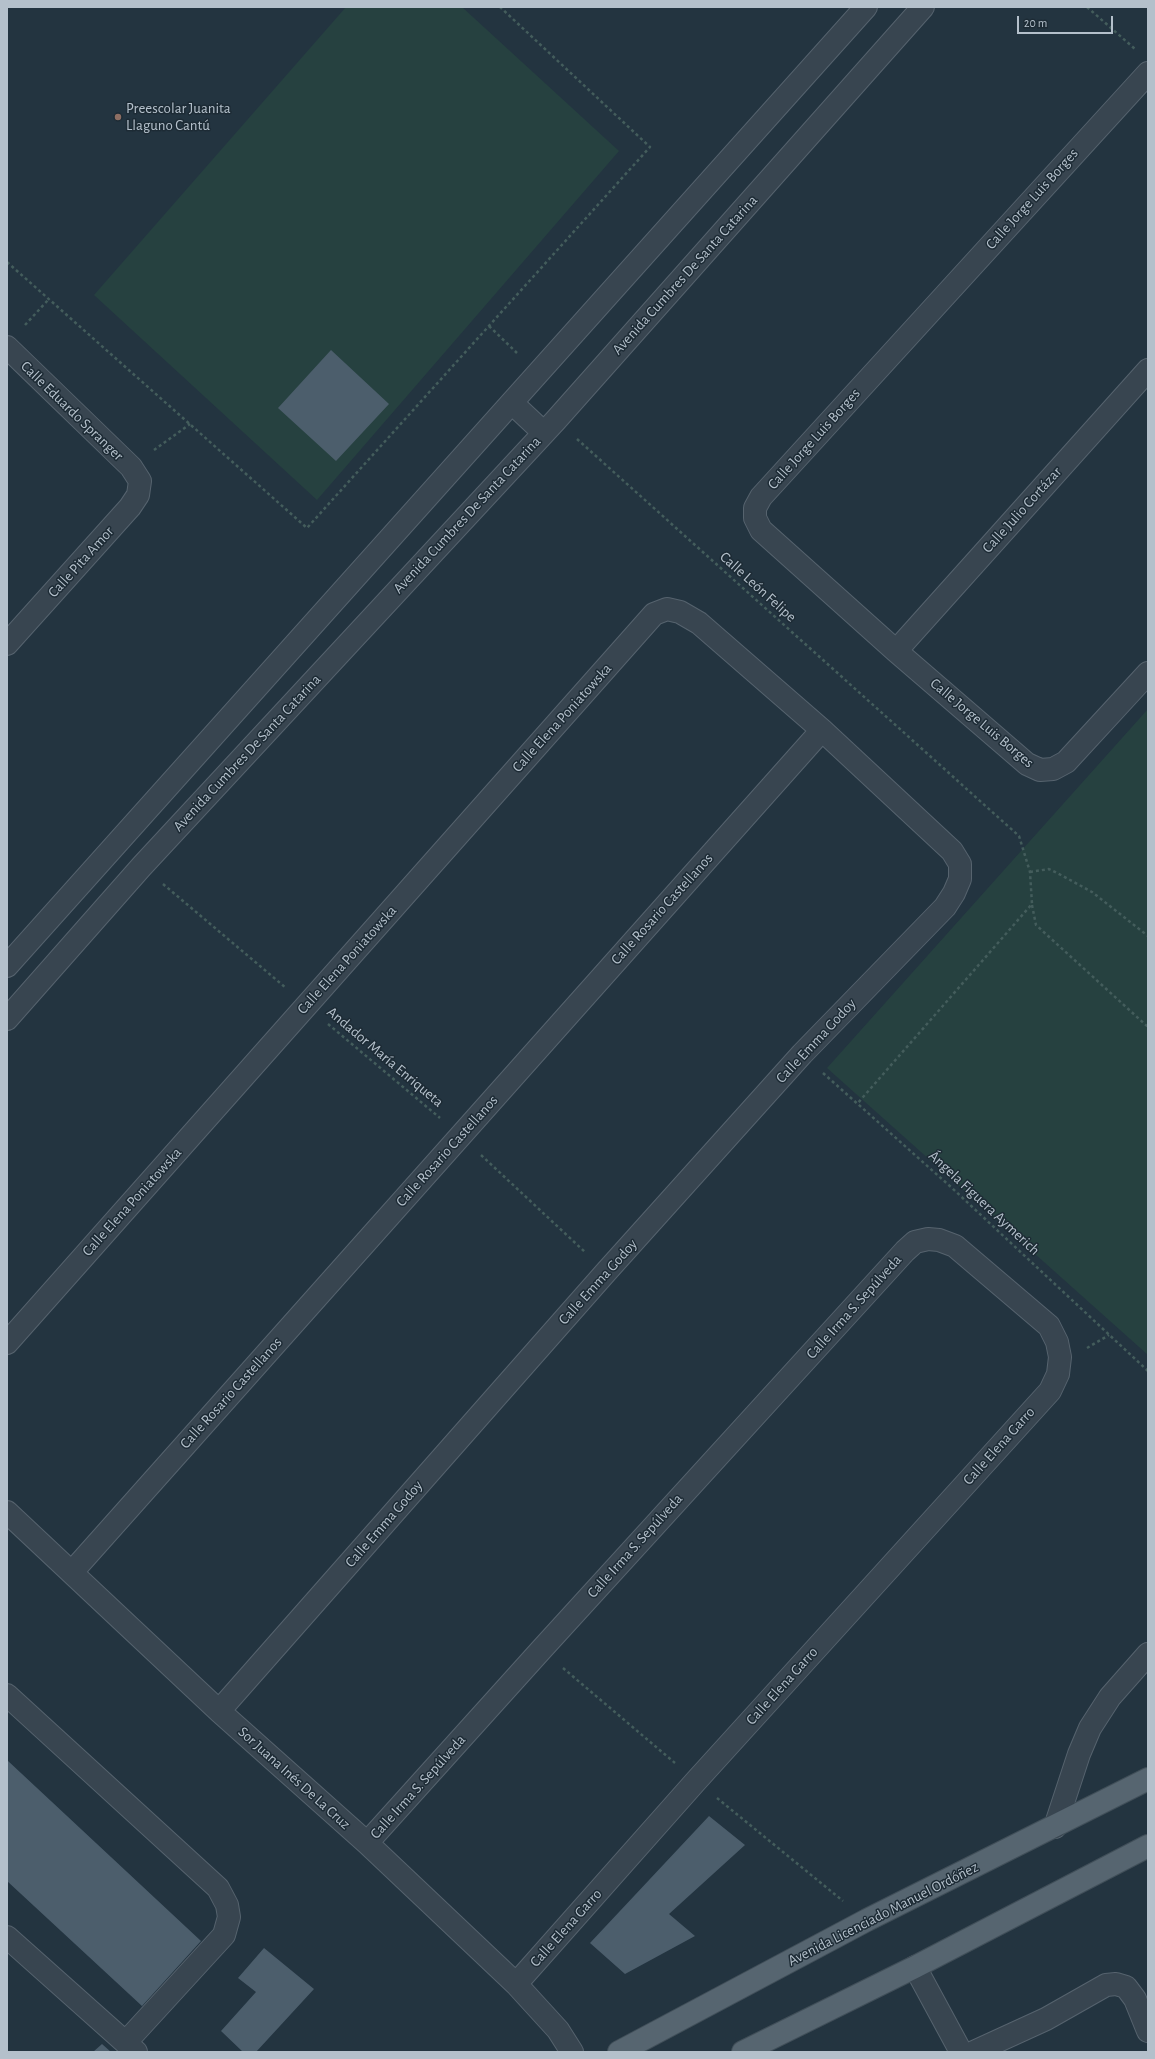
<!DOCTYPE html>
<meta charset="utf-8">
<style>
body{margin:0}
#map{position:relative;width:1155px;height:2059px;overflow:hidden;background:#233440;font-family:"Alegreya Sans",sans-serif}
canvas{display:block}
.frame{position:absolute;inset:0;border:8px solid #b4c0cb;pointer-events:none}
.scale{position:absolute;left:1017px;top:16px;width:96px;height:18px;box-sizing:border-box;border:2px solid #b4c0cb;border-top:0;padding-left:5px;font-size:12px;line-height:14px;white-space:nowrap;color:#b4c0cb;-webkit-text-stroke:3px #1d2b35;paint-order:stroke}
</style>
<div id="map">
<canvas width="1155" height="2059"></canvas>
<div class="frame"></div>
<div class="scale">20 m</div>
</div>
<script>
const g = document.querySelector('canvas').getContext('2d');
g.lineJoin = 'round';
function fillPath(path, color) { g.fillStyle = color; g.fill(path, 'evenodd'); }
const shape = rows => new Path2D(rows.map(r => 'M' + r).join(''));
function trace(path, color, width, dash) { g.strokeStyle = color; g.lineWidth = width; g.lineCap = dash ? 'butt' : 'round'; g.setLineDash(dash || []); g.stroke(path); }
function write(font, color, halo, rows, align = 'center') {
  g.font = font + ' "Alegreya Sans",sans-serif'; g.lineWidth = 3; g.setLineDash([]); g.textBaseline = 'middle'; g.strokeStyle = halo; g.fillStyle = color; for (const [text, x, y, turn = 0] of rows) {
    g.save(); g.translate(x, y); g.rotate((+turn || 0) * Math.PI / 180); g.textAlign = isNaN(turn) ? turn : align; if (halo) g.strokeText(text, 0, 0); g.fillText(text, 0, 0); g.restore();
  }
}
fillPath(shape([
 [346,7,462,7,619,151,317,500,94,295],
 [1148,709,1148,1355,827,1068]
]), '#264140');
fillPath(shape([
 [331,350,389,404,336,461,278,408],
 [7,1760,201,1941,142,2006,7,1881],
 [709,1816,745,1845,669,1914,695,1936,625,1974,590,1943],
 [264,1948,314,1989,256,2052,243,2052,221,2031,256,1992,238,1978],
 [102,2044,111,2052,93,2052]
]), '#4c5e6c');
const minor = shape([
 [1148,73,761,497,755,508,755,518,761,530,896,651,1027,764,1040,770,1053,769,1066,762,1148,673],
 [7,347,131,467,140,481,138,495,130,507,7,644],
 [512,403,544,433],
 [896,651,1148,370],
 [7,966,866,7],
 [7,1019,142,866,556,420,923,7],
 [7,1343,654,614,667,609,680,612,699,623,822,730,952,851,960,864,960,879,954,893,945,907,802,1054,606,1272,219,1711],
 [7,1512,219,1711,367,1843,516,1984,558,2030,572,2052],
 [72,1572,822,730],
 [7,1695,218,1888,227,1905,229,1917,224,1935,126,2042],
 [1055,1827,1079,1754,1090,1728,1110,1697,1148,1654],
 [367,1843,541,1650,905,1251,915,1242,928,1239,939,1240,955,1246,1049,1326,1057,1342,1060,1357,1058,1374,1050,1391,696,1781,516,1984],
 [7,1937,136,2052],
 [915,1967,961,2052],
 [974,2052,1046,2019,1106,1985,1116,1984,1126,1987,1135,1999,1148,2031]
]);
const major = shape([
 [619,2052,867,1920,1148,1779],
 [743,2052,915,1967,1148,1846]
]);
trace(minor, '#56636e', 24);
trace(major, '#414f59', 24);
trace(shape([
 [1087,7,1135,49],
 [7,262,307,528,650,147,500,7],
 [25,325,49,299],
 [489,326,517,353],
 [577,439,1019,836,1030,872,1032,904,857,1104],
 [154,450,190,424],
 [1030,872,1049,869,1061,875,1092,892,1148,936],
 [163,884,286,988],
 [1032,905,1036,925,1148,1027],
 [328,1024,440,1118],
 [823,1073,952,1188,1148,1371],
 [481,1155,586,1253],
 [1087,1348,1109,1335],
 [563,1668,675,1763],
 [717,1798,843,1901]
]), '#445d5c', 2.5, [3, 3]);
trace(minor, '#384550', 22);
trace(major, '#566570', 22);
for (const [x, y, r, color] of [
 [118,117,4,"#8d6e63"]
]) { const dot = new Path2D(); dot.arc(x, y, r, 0, 2 * Math.PI); g.fillStyle = color; g.fill(dot); trace(dot, '#1d2b35', 1.5); }
write('15px', '#b4c0cb', '#1d2b35', [
 ["Preescolar Juanita",126,108],
 ["Llaguno Cantú",126,125]
], 'left');
write('15px', '#b4c0cb', '#1d2b35', [
 ["Calle Jorge Luis Borges",1032,199,-48],
 ["Avenida Cumbres De Santa Catarina",685,275,-48],
 ["Calle Eduardo Spranger",72,411,44],
 ["Calle Jorge Luis Borges",814,439,-48],
 ["Calle Julio Cortázar",1022,510,-48],
 ["Avenida Cumbres De Santa Catarina",467,515,-47],
 ["Calle Pita Amor",81,562,-48],
 ["Calle León Felipe",758,587,42],
 ["Calle Elena Poniatowska",562,718,-48],
 ["Calle Jorge Luis Borges",982,723,40],
 ["Avenida Cumbres De Santa Catarina",247,753,-47],
 ["Calle Rosario Castellanos",662,909,-48],
 ["Calle Elena Poniatowska",347,960,-48],
 ["Calle Emma Godoy",816,1041,-47],
 ["Andador María Enriqueta",385,1057,40],
 ["Calle Rosario Castellanos",447,1151,-48],
 ["Calle Elena Poniatowska",132,1202,-48],
 ["Ángela Figuera Aymerich",984,1203,43],
 ["Calle Emma Godoy",598,1282,-48],
 ["Calle Irma S. Sepúlveda",854,1307,-48],
 ["Calle Rosario Castellanos",231,1393,-48],
 ["Calle Elena Garro",999,1446,-48],
 ["Calle Emma Godoy",384,1524,-49],
 ["Calle Irma S. Sepúlveda",635,1546,-48],
 ["Calle Elena Garro",782,1686,-48],
 ["Sor Juana Inés De La Cruz",294,1778,42],
 ["Calle Irma S. Sepúlveda",418,1787,-48],
 ["Avenida Licenciado Manuel Ordóñez",883,1914,-27],
 ["Calle Elena Garro",566,1928,-48]
]);
</script>
